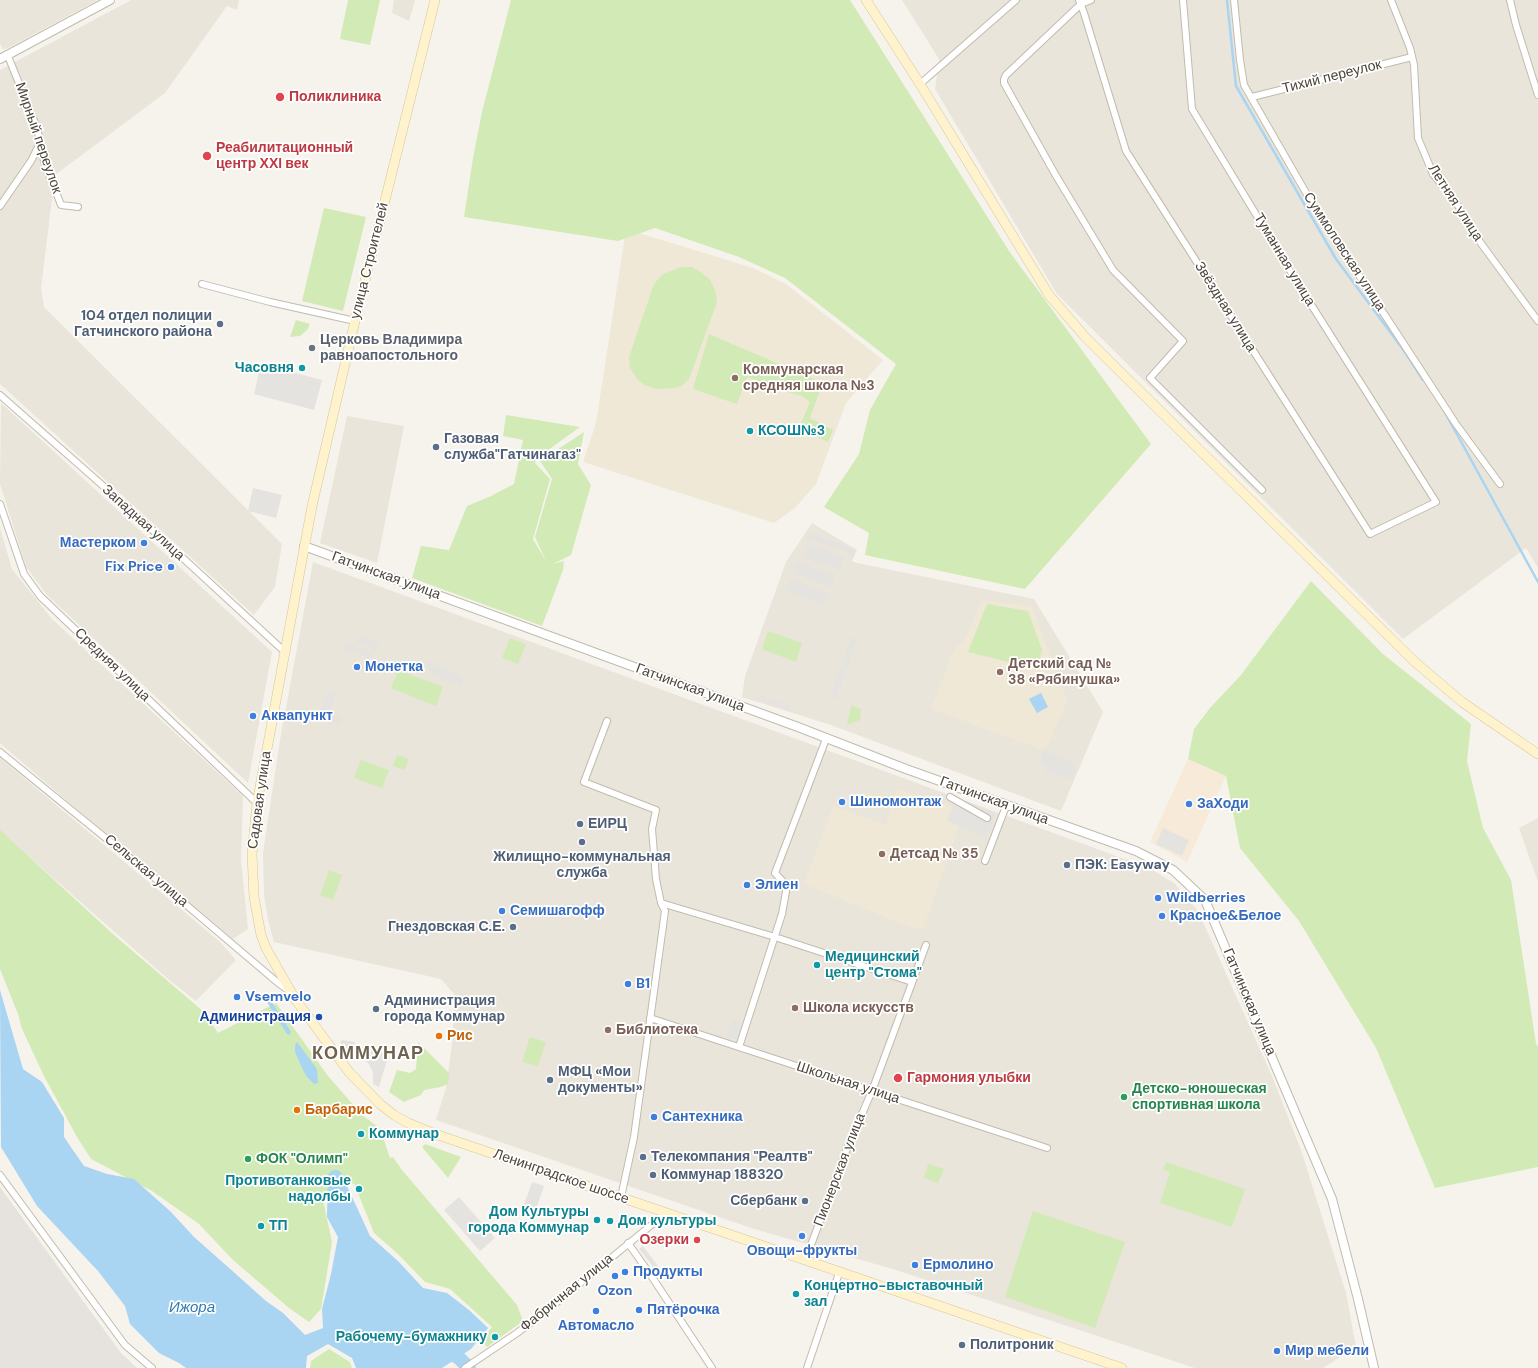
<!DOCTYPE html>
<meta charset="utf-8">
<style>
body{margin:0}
canvas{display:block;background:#f6f3ec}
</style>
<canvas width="1538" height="1368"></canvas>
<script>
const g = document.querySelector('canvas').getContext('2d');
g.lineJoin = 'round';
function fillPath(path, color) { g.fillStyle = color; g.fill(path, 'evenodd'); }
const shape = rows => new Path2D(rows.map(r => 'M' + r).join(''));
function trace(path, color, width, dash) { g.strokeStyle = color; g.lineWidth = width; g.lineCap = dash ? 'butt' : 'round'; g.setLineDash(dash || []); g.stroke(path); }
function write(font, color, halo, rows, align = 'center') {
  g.font = font + ' "DM Sans",sans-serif'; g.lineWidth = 3.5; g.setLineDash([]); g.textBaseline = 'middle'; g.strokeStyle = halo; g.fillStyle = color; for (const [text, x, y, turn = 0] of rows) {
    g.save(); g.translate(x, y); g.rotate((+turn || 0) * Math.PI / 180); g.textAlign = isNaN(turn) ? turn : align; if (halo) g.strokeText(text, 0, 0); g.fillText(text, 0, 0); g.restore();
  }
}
fillPath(shape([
 [0,0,98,0,8,48,3,49,0,44],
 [131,0,239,0,237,10,227,6,165,93,55,175,41,288,44,307,282,544,275,587,254,615,0,384,0,70],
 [394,0,415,0,409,21,392,13],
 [902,0,1538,0,1538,568,1526,548,1403,639,1057,294,935,89,939,59],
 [1,403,272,652,248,783,47,595,26,567,0,484],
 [347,416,404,426,377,563,320,543],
 [812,523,857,550,852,561,857,563,1034,599,1103,712,1061,811,831,725,742,697,745,676,786,562],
 [0,528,12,569,52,619,243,796,241,860,248,929,233,939,74,807,0,743],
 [313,562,1149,868,1174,883,1198,911,1272,1076,1301,1150,1346,1293,1356,1347,1323,1368,1195,1368,896,1270,751,1228,436,1120,446,1088,453,1037,454,994,441,979,274,942,268,920,264,895,263,853,280,740],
 [0,758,219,941,236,960,196,1001,168,979,0,831],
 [1538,818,1538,882,1519,828]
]), '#eae5da');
fillPath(shape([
 [1188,759,1226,776,1187,862,1150,842]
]), '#f7ead8');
fillPath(shape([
 [0,1187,121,1353,137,1368,0,1368]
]), '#e6e2dd');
fillPath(shape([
 [626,229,753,268,786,284,883,360,846,403,816,484,795,508,774,523,583,462,596,423],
 [982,600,1032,606,1067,701,1048,745,1040,749,931,709,951,657,956,647,965,639],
 [896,789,965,810,923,929,910,927,804,884,833,806,886,825]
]), '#efe8d6');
fillPath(shape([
 [348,0,380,0,370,45,340,39],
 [511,0,850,0,1009,251,1151,444,1025,589,865,555,869,533,824,507,859,454,870,410,896,364,785,278,739,257,655,228,618,241,464,217,473,158,482,112],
 [324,208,366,217,343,311,302,301],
 [681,267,692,267,702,273,710,280,715,290,717,302,689,379,681,386,675,388,657,389,645,385,638,380,630,368,629,357,654,284,663,274],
 [296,320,310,324,307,330,300,336,290,337],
 [709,334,814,379,821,387,810,418,833,430,828,442,799,428,810,402,802,396,791,393,747,377,737,404,693,389],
 [506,415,580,427,537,458,535,463,550,479,533,539,546,561,535,537,552,479,540,461,584,432,578,464,591,485,571,555,553,564,564,561,563,570,542,626,412,578,421,546,449,550,467,506,489,497,514,484,523,440,503,436],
 [1311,581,1383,654,1471,724,1467,761,1483,828,1511,880,1536,1044,1538,1046,1538,1167,1435,1188,1376,1048,1299,921,1240,848,1226,776,1188,759,1194,729,1210,708,1241,675],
 [987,604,1028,611,1042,650,1037,669,968,652],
 [768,631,802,643,796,662,762,649],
 [510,638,526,644,518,664,502,658],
 [398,670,443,687,436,706,391,688],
 [851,705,861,709,860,720,847,725],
 [397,755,409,759,404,770,393,766],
 [361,760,389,770,382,788,354,778],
 [0,830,114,935,204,1012,218,1033,276,1003,328,1076,363,1116,380,1128,390,1158,393,1157,402,1170,517,1305,523,1321,487,1347,482,1340,492,1327,450,1289,425,1282,397,1253,374,1233,354,1183,323,1200,332,1242,321,1309,309,1322,289,1308,233,1260,199,1224,152,1191,91,1159,77,1137,44,1076,22,1029,18,1014,0,969],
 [329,870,342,875,333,900,320,895],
 [530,1037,546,1042,538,1066,522,1062],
 [418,1042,449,1073,448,1084,441,1087,424,1090,421,1095,404,1102,389,1092,397,1070,410,1073,416,1069],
 [425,1144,461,1157,448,1178,422,1147],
 [1166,1162,1245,1189,1232,1227,1160,1203,1170,1172,1163,1170],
 [928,1164,944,1169,938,1183,924,1178],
 [1033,1211,1125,1242,1095,1328,1005,1297],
 [329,1349,350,1362,352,1368,310,1368,311,1361]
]), '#d2eab5');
fillPath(shape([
 [261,364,322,380,314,410,254,394],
 [253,488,282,495,276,518,248,511],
 [810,533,849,547,855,551,852,556,847,552,808,539],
 [808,545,844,557,839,570,804,557],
 [797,561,835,575,831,587,793,573],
 [790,579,828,593,824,604,786,591],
 [360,635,378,642,375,650,357,643],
 [851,637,857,639,848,667,841,665],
 [347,643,371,652,368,658,344,649],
 [425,661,464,677,461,686,431,674,424,662],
 [840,667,847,670,835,699,830,697],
 [329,690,336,693,329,713,343,718,340,724,319,716],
 [760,695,790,706,789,710,758,699],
 [1044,750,1075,763,1075,772,1070,778,1045,772,1046,765,1039,763],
 [955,797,996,814,986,837,947,821],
 [1163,828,1189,840,1182,856,1156,844],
 [733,1019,745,1024,738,1040,726,1036],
 [342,1040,355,1042,354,1045,389,1054,379,1087,373,1084,373,1073,369,1064,359,1055,351,1051,345,1051,340,1042],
 [532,1182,544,1186,536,1209,535,1216,529,1214,523,1207],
 [459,1197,495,1238,480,1251,444,1210],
 [643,1246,658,1266,654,1268,639,1249]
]), '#e5e3e0');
fillPath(shape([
 [1041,693,1048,707,1037,713,1029,699],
 [0,990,23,1069,42,1082,64,1118,64,1137,84,1166,107,1174,134,1179,171,1212,194,1237,228,1267,266,1301,283,1313,305,1335,323,1328,322,1309,331,1274,338,1237,327,1217,328,1175,331,1171,335,1170,340,1171,341,1173,370,1236,399,1262,423,1288,447,1293,469,1310,488,1328,471,1349,442,1368,356,1368,352,1358,328,1344,307,1356,306,1368,186,1368,179,1363,159,1353,130,1324,125,1306,98,1271,37,1206,1,1147],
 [270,999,291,1032,289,1035,287,1034,267,1002],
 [297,1042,317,1069,318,1083,314,1084,307,1077,302,1068,295,1052,295,1045]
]), '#a9d4f2');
trace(shape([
 [1227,0,1236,86,1336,259,1405,352,1423,380],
 [1442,407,1538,582]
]), '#a9d4f2', 2.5);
trace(shape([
 [441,1351,458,1357,469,1368]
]), '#a9d4f2', 14);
const minor = shape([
 [1079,0,1084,13,1126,151,1370,534,1436,502,1300,287,1192,109,1183,0],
 [1091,0,1081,4,1006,75,1004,79,1004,83,1055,174,1113,270,1183,341,1150,378,1262,490],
 [1234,0,1240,60,1244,85,1313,205,1456,424,1500,484],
 [1391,0,1410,48,1414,65,1418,138,1433,174,1457,204,1480,242,1538,321],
 [1510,0,1516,25,1538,95],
 [8,56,37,128,44,161,61,205,78,207],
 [920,84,1016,0],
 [1252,97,1412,57],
 [0,206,31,161,40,143],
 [202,284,270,302,355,321],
 [0,395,135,514,285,652],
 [0,504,24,574,40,596,257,803],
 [607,721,584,782,656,810,652,829,656,879,661,903,775,937,912,982],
 [0,752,151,875,277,982,288,990],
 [950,797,987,818],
 [985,861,1006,806],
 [650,1018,1047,1148],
 [739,1047,782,914,787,886,775,873,826,739],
 [0,1175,125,1345,152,1368],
 [621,1197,634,1137,665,911,661,903],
 [628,1243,652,1277,712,1368],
 [805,1261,848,1146,872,1091,926,945],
 [465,1368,517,1333,550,1308,666,1213],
 [807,1368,839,1273]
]);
const tertiary = shape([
 [0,59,110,0],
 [304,546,798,727,906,769,1136,851,1173,870,1205,900,1332,1199,1358,1299,1374,1368]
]);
const secondary = shape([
 [435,0,355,321,312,506,257,803,252,854,254,897,261,935,266,948,295,999,349,1072,380,1104,394,1115,408,1123,435,1134,1122,1368],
 [866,0,920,84,1049,295,1086,338,1415,662,1462,702,1538,754]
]);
trace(minor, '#c2bbae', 8);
trace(tertiary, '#c2bbae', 10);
trace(secondary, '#d6c79b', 10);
trace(minor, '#fff', 6);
trace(tertiary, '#fff', 8);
trace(secondary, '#fff3cd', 9);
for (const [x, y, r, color] of [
 [280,97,5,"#e0444e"],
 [207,156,5,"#e0444e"],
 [220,324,4,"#5c6f8a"],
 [312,348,4,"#6b7280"],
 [302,368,4,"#0f9aa8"],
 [735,378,4,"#8d6e63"],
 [750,431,4,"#0f9aa8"],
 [436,447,4,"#5c6f8a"],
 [144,543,4,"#3f7fe0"],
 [171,567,4,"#3f7fe0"],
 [357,667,4,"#3f7fe0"],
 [1000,672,4,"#8d6e63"],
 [253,716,4,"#3f7fe0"],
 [842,802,4,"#3f7fe0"],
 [1189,804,4,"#3f7fe0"],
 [580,824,4,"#5c6f8a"],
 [582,842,4,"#5c6f8a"],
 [882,854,4,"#8d6e63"],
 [1067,865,4,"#5c6f8a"],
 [747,885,4,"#3f7fe0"],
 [1158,898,4,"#3f7fe0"],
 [502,911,4,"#3f7fe0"],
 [1162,916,4,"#3f7fe0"],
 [513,927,4,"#5c6f8a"],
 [817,965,4,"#0f9aa8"],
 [628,984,4,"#3f7fe0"],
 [237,997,4,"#3f7fe0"],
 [795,1008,4,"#8d6e63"],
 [376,1009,4,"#5c6f8a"],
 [319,1017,4,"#1a4fb4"],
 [608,1030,4,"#8d6e63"],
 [439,1036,4,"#e8710a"],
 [898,1078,5,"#e0444e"],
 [550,1080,4,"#5c6f8a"],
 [1124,1097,4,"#2e9e5b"],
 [297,1110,4,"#e8710a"],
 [654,1117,4,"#3f7fe0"],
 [361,1134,4,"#0f9aa8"],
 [643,1157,4,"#5c6f8a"],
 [248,1159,4,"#2e9e5b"],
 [653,1175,4,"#5c6f8a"],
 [359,1189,4,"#0f9aa8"],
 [805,1201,4,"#5c6f8a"],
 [597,1220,4,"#0f9aa8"],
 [610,1221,4,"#0f9aa8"],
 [261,1226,4,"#0f9aa8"],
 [802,1236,4,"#3f7fe0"],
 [697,1240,4,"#e0444e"],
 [915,1265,4,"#3f7fe0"],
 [625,1272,4,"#3f7fe0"],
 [615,1276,4,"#3f7fe0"],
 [796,1294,4,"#0f9aa8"],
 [639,1310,4,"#3f7fe0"],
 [596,1311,4,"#3f7fe0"],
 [495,1337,4,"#0f9aa8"],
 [962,1345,4,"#5c6f8a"],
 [1277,1351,4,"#3f7fe0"]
]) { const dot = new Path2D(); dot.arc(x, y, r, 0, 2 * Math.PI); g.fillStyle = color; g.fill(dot); trace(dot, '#fff', 1.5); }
write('14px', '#4b4439', '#fff', [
 ["Тихий переулок",1332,77,-14],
 ["Мирный переулок",38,138,71],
 ["Летняя улица",1455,203,57],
 ["Суммоловская улица",1344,252,57],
 ["Туманная улица",1284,260,59],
 ["улица Строителей",370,261,-76],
 ["Звёздная улица",1225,307,58],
 ["Западная улица",143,523,42],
 ["Гатчинская улица",386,576,20],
 ["Средняя улица",112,665,44],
 ["Гатчинская улица",690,688,20],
 ["Садовая улица",260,800,-82],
 ["Гатчинская улица",994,801,20],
 ["Сельская улица",146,871,40],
 ["Гатчинская улица",1249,1002,67],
 ["Школьная улица",848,1083,18],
 ["Пионерская улица",840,1170,-69],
 ["Ленинградское шоссе",561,1177,19],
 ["Фабричная улица",567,1293,-39]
]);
write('bold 14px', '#be3a42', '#fff', [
 ["Поликлиника",289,97],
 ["Реабилитационный",216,148],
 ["центр ХХI век",216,164],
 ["Гармония улыбки",907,1078],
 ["Озерки",689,1240,"right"]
], 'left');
write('bold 14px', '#4e5e75', '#fff', [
 ["104 отдел полиции",212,316,"right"],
 ["Гатчинского района",212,332,"right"],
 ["Газовая",444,439],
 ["служба\"Гатчинагаз\"",444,455],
 ["ЕИРЦ",588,824],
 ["Жилищно-коммунальная",582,857,"center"],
 ["служба",582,873,"center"],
 ["ПЭК: Easyway",1075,865],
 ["Гнездовская С.Е.",505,927,"right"],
 ["Администрация",384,1001],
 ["города Коммунар",384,1017],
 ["МФЦ «Мои",558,1072],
 ["документы»",558,1088],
 ["Телекомпания \"Реалтв\"",651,1157],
 ["Коммунар 188320",661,1175],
 ["Сбербанк",797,1201,"right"],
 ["Политроник",970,1345]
], 'left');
write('bold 14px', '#5b616d', '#fff', [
 ["Церковь Владимира",320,340],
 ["равноапостольного",320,356]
], 'left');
write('bold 14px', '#0d838f', '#fff', [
 ["Часовня",294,368,"right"],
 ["КСОШ№3",758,431],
 ["Медицинский",825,957],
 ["центр \"Стома\"",825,973],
 ["Коммунар",369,1134],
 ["Противотанковые",351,1181,"right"],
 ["надолбы",351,1197,"right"],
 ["Дом Культуры",589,1212,"right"],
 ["города Коммунар",589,1228,"right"],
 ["Дом культуры",618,1221],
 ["ТП",269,1226],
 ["Концертно-выставочный",804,1286],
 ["зал",804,1302],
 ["Рабочему-бумажнику",487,1337,"right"]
], 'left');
write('bold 14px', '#785e54', '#fff', [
 ["Коммунарская",743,370],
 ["средняя школа №3",743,386],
 ["Детский сад №",1008,664],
 ["38 «Рябинушка»",1008,680],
 ["Детсад № 35",890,854],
 ["Школа искусств",803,1008],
 ["Библиотека",616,1030]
], 'left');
write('bold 14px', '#366cbe', '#fff', [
 ["Мастерком",136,543,"right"],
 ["Fix Price",163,567,"right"],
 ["Монетка",365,667],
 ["Аквапункт",261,716],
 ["Шиномонтаж",850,802],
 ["ЗаХоди",1197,804],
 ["Элиен",755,885],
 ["Wildberries",1166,898],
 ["Семишагофф",510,911],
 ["Красное&Белое",1170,916],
 ["B1",636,984],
 ["Vsemvelo",245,997],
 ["Сантехника",662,1117],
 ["Овощи-фрукты",802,1251,"center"],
 ["Ермолино",923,1265],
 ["Продукты",633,1272],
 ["Ozon",615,1291,"center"],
 ["Пятёрочка",647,1310],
 ["Автомасло",596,1326,"center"],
 ["Мир мебели",1285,1351]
], 'left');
write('bold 14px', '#164399', '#fff', [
 ["Администрация",311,1017]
], 'right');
write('bold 14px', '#c56008', '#fff', [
 ["Рис",447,1036],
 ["Барбарис",305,1110]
], 'left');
write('bold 14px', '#27864d', '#fff', [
 ["Детско-юношеская",1132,1089],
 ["спортивная школа",1132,1105],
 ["ФОК \"Олимп\"",256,1159]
], 'left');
write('italic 15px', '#2e7ab2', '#fff', [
 ["Ижора",192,1308]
]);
g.letterSpacing = '1px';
write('bold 18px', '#6e6250', '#fff', [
 ["КОММУНАР",368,1054]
]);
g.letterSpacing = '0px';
</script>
